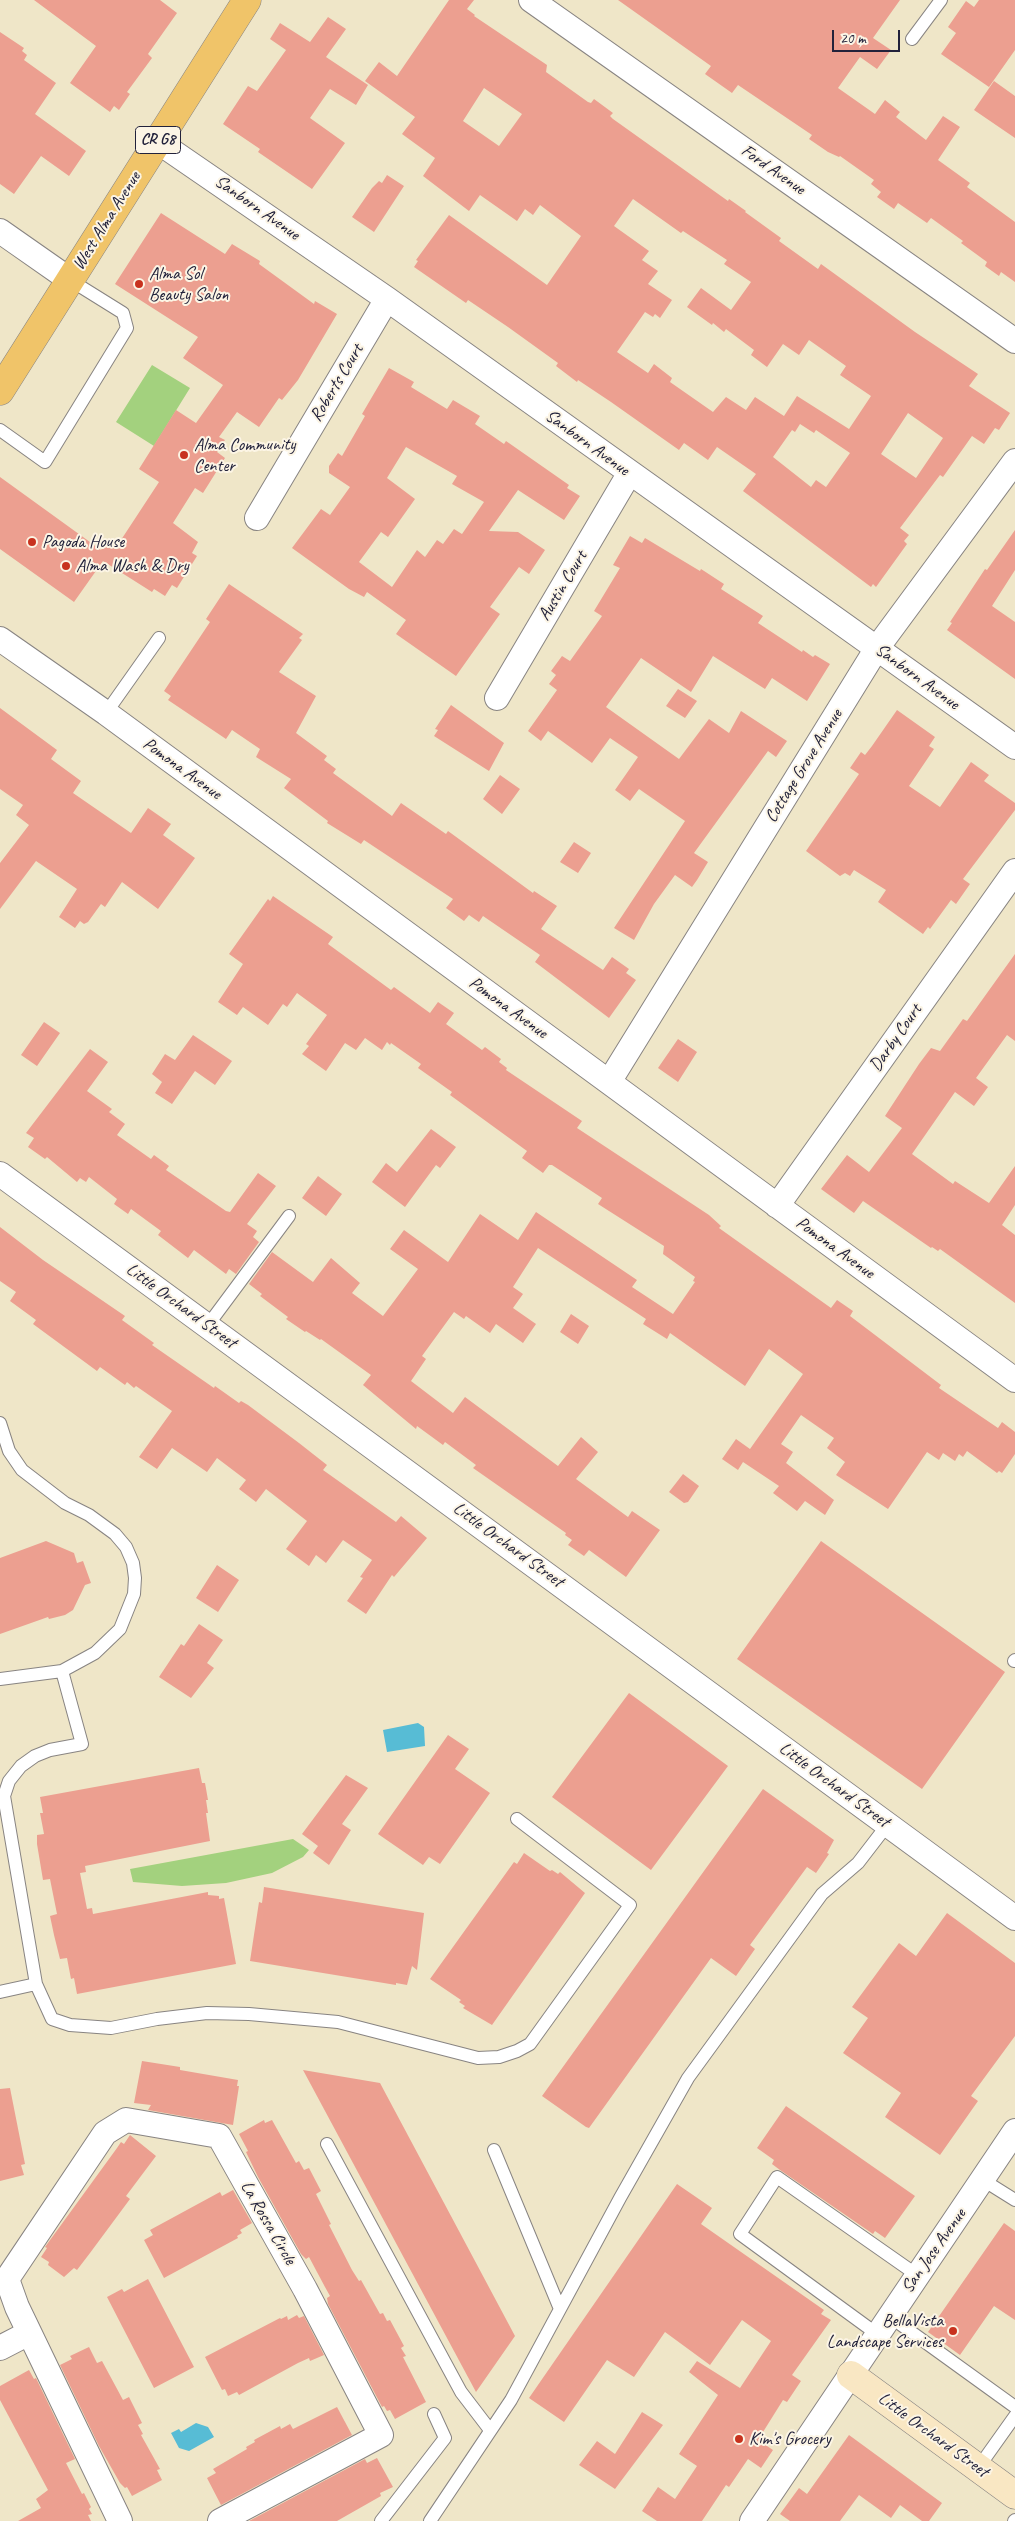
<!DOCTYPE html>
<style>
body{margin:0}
#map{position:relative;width:1015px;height:2521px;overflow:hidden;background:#efe6c8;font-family:Caveat,sans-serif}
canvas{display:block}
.scale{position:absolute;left:832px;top:30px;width:68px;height:22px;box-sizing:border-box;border:2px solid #22223b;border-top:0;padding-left:6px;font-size:15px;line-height:18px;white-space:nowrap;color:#22223b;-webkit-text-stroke:4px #fcf5e5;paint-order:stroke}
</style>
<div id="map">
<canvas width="1015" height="2521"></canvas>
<div class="scale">20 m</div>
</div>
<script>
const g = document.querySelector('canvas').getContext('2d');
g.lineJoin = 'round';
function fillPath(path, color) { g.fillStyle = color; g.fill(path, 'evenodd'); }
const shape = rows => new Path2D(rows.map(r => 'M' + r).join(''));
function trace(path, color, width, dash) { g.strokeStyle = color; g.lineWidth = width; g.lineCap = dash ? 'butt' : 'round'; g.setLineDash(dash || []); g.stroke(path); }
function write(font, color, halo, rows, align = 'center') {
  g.font = font + ' Caveat,sans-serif'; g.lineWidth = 4; g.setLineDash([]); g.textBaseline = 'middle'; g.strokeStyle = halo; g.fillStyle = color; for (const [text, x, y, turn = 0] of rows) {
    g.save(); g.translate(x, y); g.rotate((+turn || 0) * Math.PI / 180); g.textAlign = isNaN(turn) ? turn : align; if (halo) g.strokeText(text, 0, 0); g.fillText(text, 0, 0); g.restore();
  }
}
fillPath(shape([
 [152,365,190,388,154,446,116,422],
 [293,1839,309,1850,303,1857,272,1873,226,1883,182,1886,133,1882,130,1869]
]), '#a3d17e');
fillPath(shape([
 [418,1723,424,1727,425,1746,387,1752,383,1730],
 [196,2423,208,2427,214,2437,189,2451,179,2448,171,2433,179,2429,181,2432]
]), '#57bcd5');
fillPath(shape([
 [34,0,160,0,177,13,148,54,152,58,127,92,130,94,119,110,114,106,110,112,70,83,96,46],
 [449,0,474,0,467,9,475,15,474,16,547,65,546,72,588,102,591,103,594,99,613,113,610,116,613,119,728,201,729,199,746,211,745,212,781,238,779,241,818,269,821,264,915,332,978,374,969,386,1010,413,999,430,995,428,984,444,972,436,943,477,940,475,900,528,909,535,904,541,907,544,876,587,873,584,871,587,743,491,756,474,717,447,708,460,684,443,679,450,611,402,578,380,577,382,556,366,558,363,508,327,468,300,466,303,414,267,418,261,416,260,449,215,547,285,581,236,540,205,533,215,525,209,517,221,480,195,469,211,423,176,435,158,402,134,415,117,365,81,379,62,397,76],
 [484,88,522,114,499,146,463,121],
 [633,199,681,233,683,231,727,260,724,264,751,282,731,310,701,288,687,307,712,325,713,323,724,332,726,329,754,350,751,355,767,367,783,344,799,355,809,340,846,366,840,375,871,396,849,429,797,396,784,416,755,397,746,410,726,397,713,412,670,382,672,378,654,364,648,373,617,352,645,312,653,317,655,314,660,318,672,300,648,284,658,271,642,260,649,251,614,226],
 [908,413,943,438,916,478,881,454],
 [800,424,814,433,816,430,850,453,826,487,816,480,811,487,773,457,792,430,795,432],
 [618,0,900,0,873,38,891,50,877,69,860,57,838,88,875,114,885,100,900,112,896,117,926,140,943,116,960,127,938,160,970,183,967,187,1015,222,1015,282,1001,272,999,276,985,266,987,262,961,243,963,241,931,218,927,223,898,203,894,209,877,197,881,192,871,184,874,180,840,156,839,157,828,152,809,139,812,135,738,85,732,93,705,74,711,66],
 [979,0,1015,0,1015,50,989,87,941,54,956,33,948,27,966,1,974,7],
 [328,17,346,29,326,57,368,85,356,105,330,89,310,118,345,143,312,189,258,152,260,149,223,124,248,86,257,91,286,50,270,39,280,23,310,42],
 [0,32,24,48,22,51,27,55,24,60,56,83,35,114,86,151,69,176,41,156,14,194,0,184],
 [994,81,1015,96,1015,138,974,110],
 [387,175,404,186,374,232,352,217,372,188,379,181,382,183],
 [161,213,225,254,232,244,260,261,259,264,314,304,315,301,337,314,298,380,282,400,279,398,259,427,237,412,219,437,225,440,217,452,225,458,203,493,195,488,173,523,198,542,192,553,197,556,177,588,172,585,165,596,154,589,152,592,103,561,74,602,0,549,0,477,101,550,109,538,119,543,159,482,139,469,176,410,196,423,223,385,183,358,198,337,115,284],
 [389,368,414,382,411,387,447,409,453,400,480,416,475,424,504,444,506,441,569,485,567,488,580,496,564,520,518,490,489,531,518,532,545,550,529,574,519,567,490,607,500,614,456,676,396,634,406,620,367,592,364,597,349,589,292,548,321,509,330,515,350,487,329,473,329,466,338,453,342,456,365,416,362,414],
 [406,447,457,476,452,484,484,502,462,534,454,529,443,544,437,540,425,557,417,550,392,587,359,562,381,532,388,537,415,499,387,478],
 [1015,530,1015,570,992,606,1015,622,1015,679,947,630,952,623,950,622,985,569,987,570],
 [630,536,642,543,645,538,700,571,701,569,724,584,721,589,763,616,758,623,802,652,803,650,813,657,815,655,830,664,807,701,772,678,765,689,713,656,691,692,641,658,606,707,679,759,709,719,729,733,741,711,787,741,776,757,768,751,694,853,708,862,697,880,692,887,675,875,654,904,634,940,614,928,685,821,639,789,630,801,615,790,638,757,610,738,592,763,548,731,541,741,528,731,557,690,549,684,556,675,551,671,562,656,570,661,602,616,594,611,620,568,613,565],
 [229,584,303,634,299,638,302,640,279,672,316,696,296,733,327,756,324,760,336,769,333,773,392,816,401,803,446,834,448,831,533,893,534,891,557,906,541,929,603,970,612,957,629,969,626,973,636,980,609,1018,535,962,540,955,483,916,479,922,469,915,464,921,446,908,453,899,364,840,361,844,327,823,328,821,284,788,291,779,256,757,260,749,232,730,226,739,168,700,171,696,164,691,210,622,206,619],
 [678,689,697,701,685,718,666,706],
 [451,705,504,743,489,771,434,736,438,730,435,729],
 [0,708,57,750,51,759,81,781,73,793,131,833,148,808,171,824,163,835,195,858,158,909,122,882,105,907,101,904,88,922,84,924,80,921,75,928,59,917,77,889,36,861,0,909,0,863,29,825,16,815,23,805,0,789],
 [897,710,935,737,929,746,934,749,909,786,940,807,971,762,989,775,984,781,1015,803,1015,810,963,879,970,884,956,904,951,900,930,929,928,927,923,934,878,902,886,890,854,870,850,876,845,873,840,876,806,851,859,774,850,768,861,752,865,755,872,746],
 [500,775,520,789,502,814,483,799],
 [574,842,591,853,578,873,560,862],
 [273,896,333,937,328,944,391,990,394,987,430,1013,438,1002,454,1013,446,1024,482,1050,485,1047,501,1059,499,1062,507,1068,506,1070,582,1121,577,1128,709,1215,721,1226,719,1228,831,1308,837,1300,853,1311,850,1316,941,1385,939,1388,998,1428,1002,1422,1015,1432,1015,1454,1002,1473,999,1471,997,1473,967,1451,963,1457,959,1454,955,1461,943,1453,939,1460,927,1452,888,1509,836,1475,845,1462,827,1448,834,1438,801,1415,781,1444,793,1452,786,1463,834,1500,825,1515,805,1501,797,1511,773,1493,779,1486,743,1462,738,1470,722,1459,736,1439,750,1449,803,1374,769,1349,745,1386,670,1333,667,1339,643,1324,646,1319,538,1248,513,1287,523,1294,513,1308,536,1324,523,1343,496,1324,490,1333,466,1316,464,1319,454,1312,422,1356,426,1359,411,1381,453,1413,465,1397,558,1466,581,1437,598,1452,576,1479,628,1517,632,1511,660,1530,626,1577,589,1550,584,1556,568,1545,572,1540,565,1535,566,1533,473,1468,476,1465,445,1442,443,1445,417,1426,416,1429,363,1385,371,1375,321,1339,320,1340,306,1331,305,1332,286,1319,288,1317,260,1296,262,1294,249,1284,272,1252,313,1282,331,1258,360,1283,352,1293,383,1316,418,1269,390,1249,404,1230,448,1262,480,1214,518,1240,536,1212,637,1280,632,1287,673,1314,695,1282,693,1281,695,1277,663,1254,664,1246,598,1204,602,1198,552,1165,549,1165,543,1173,522,1158,527,1151,450,1095,452,1092,418,1068,421,1064,391,1043,390,1045,387,1042,382,1050,365,1038,356,1050,345,1043,326,1071,302,1054,309,1046,306,1044,327,1015,297,993,287,1007,283,1004,268,1025,243,1007,237,1015,218,1002,243,964,229,954,268,899,270,901],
 [1015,954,1015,1041,1007,1035,976,1078,988,1087,974,1106,955,1092,912,1154,953,1184,955,1181,989,1203,1015,1166,1015,1205,1002,1225,1015,1235,1015,1303,940,1249,938,1251,932,1247,931,1248,863,1201,854,1213,821,1189,847,1155,869,1172,902,1128,885,1116,919,1064,931,1048,940,1051,963,1019,967,1021],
 [44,1022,60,1033,37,1066,21,1055],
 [193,1035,232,1061,215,1085,195,1071,172,1104,155,1093,162,1082,152,1074,165,1054,175,1060],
 [678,1039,697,1052,678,1082,658,1068],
 [90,1049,108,1062,87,1091,112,1109,109,1112,125,1124,117,1135,151,1159,154,1155,169,1166,166,1170,226,1211,230,1212,258,1173,276,1186,247,1224,257,1231,253,1237,259,1242,236,1274,229,1269,226,1274,194,1250,188,1258,158,1235,161,1231,131,1209,128,1214,114,1204,117,1199,89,1177,86,1182,80,1178,77,1182,47,1157,45,1159,28,1147,34,1138,26,1133],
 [431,1129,456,1147,440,1168,436,1165,405,1207,372,1182,386,1163,397,1172],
 [318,1176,342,1194,326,1216,302,1198],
 [0,1227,43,1260,125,1316,122,1320,154,1343,152,1345,214,1388,215,1386,239,1403,241,1401,248,1405,299,1443,327,1465,323,1470,396,1522,401,1516,427,1538,394,1577,392,1575,366,1614,347,1601,363,1578,360,1577,372,1560,343,1540,326,1563,316,1555,309,1566,286,1549,307,1521,266,1489,256,1502,239,1489,246,1480,217,1458,207,1472,172,1448,157,1469,139,1457,172,1411,136,1386,134,1388,127,1382,125,1385,100,1367,97,1371,33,1324,36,1320,10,1301,16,1292,0,1281],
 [571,1314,589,1326,578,1344,560,1332],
 [683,1474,699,1486,688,1502,684,1503,669,1492],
 [46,1541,74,1553,77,1563,83,1561,91,1583,85,1585,73,1610,65,1615,49,1619,48,1617,0,1634,0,1558],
 [821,1541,1005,1672,922,1789,737,1659],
 [217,1565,239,1580,218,1612,196,1598],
 [199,1624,223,1640,207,1663,214,1668,191,1698,159,1677,181,1644,184,1646],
 [629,1693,728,1766,651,1870,552,1797],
 [448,1735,469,1749,455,1769,490,1793,440,1864,429,1857,423,1865,378,1834],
 [199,1768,202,1783,205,1783,208,1800,206,1800,208,1813,206,1813,210,1841,85,1866,86,1872,80,1873,87,1909,92,1908,93,1914,208,1892,208,1895,219,1896,219,1899,224,1898,236,1964,77,1994,74,1978,71,1979,67,1958,60,1959,54,1935,50,1916,57,1914,50,1879,43,1880,37,1844,37,1835,44,1834,40,1813,43,1813,40,1797],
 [346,1775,368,1788,342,1824,351,1830,329,1865,313,1853,318,1846,302,1834],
 [763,1789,834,1840,827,1853,829,1854,816,1873,807,1867,750,1945,755,1949,736,1976,711,1958,589,2128,586,2127,542,2096],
 [524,1853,550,1871,552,1870,558,1874,560,1872,585,1893,492,2025,463,2008,465,2006,459,2002,461,2000,430,1979,514,1862,517,1864],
 [264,1887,424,1913,417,1970,412,1966,407,1985,396,1983,396,1985,250,1961,259,1902,262,1903],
 [947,1913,1015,1963,1015,2036,971,2096,978,2101,940,2155,885,2117,901,2093,843,2053,868,2018,852,2007,899,1943,916,1956],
 [142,2061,180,2067,180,2070,238,2080,237,2086,239,2086,233,2125,148,2110,151,2105,134,2103],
 [303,2070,380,2083,515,2336,476,2392],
 [10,2088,25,2164,21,2165,24,2175,0,2181,0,2089],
 [786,2106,915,2196,885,2238,875,2231,873,2234,780,2170,772,2164,774,2160,757,2148],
 [264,2120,265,2123,272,2120,296,2163,299,2161,304,2170,309,2168,321,2191,316,2194,331,2224,329,2225,352,2270,359,2281,361,2280,380,2314,383,2313,387,2321,390,2320,404,2346,401,2348,406,2356,403,2357,426,2402,395,2419,390,2410,387,2411,384,2406,382,2407,328,2304,327,2298,330,2296,325,2287,309,2257,306,2259,301,2254,258,2177,246,2152,248,2151,239,2134],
 [130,2135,156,2156,126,2196,130,2199,90,2253,77,2270,74,2268,64,2277,48,2265,49,2262,41,2257,47,2248,45,2247,117,2148,121,2142,124,2144],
 [677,2184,712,2208,701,2224,824,2310,821,2314,831,2320,792,2375,801,2381,787,2402,783,2400,758,2440,773,2450,761,2468,748,2459,729,2487,726,2485,702,2521,657,2521,642,2511,658,2487,675,2499,697,2466,679,2454,718,2395,689,2372,697,2361,740,2388,771,2341,742,2320,710,2365,665,2332,634,2377,607,2360,564,2422,529,2398],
 [233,2190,252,2223,240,2230,242,2233,237,2236,238,2238,164,2278,144,2240,153,2235,150,2230,220,2192,222,2196],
 [1004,2223,1015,2231,1015,2320,994,2306,960,2355,928,2332],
 [148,2279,194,2367,154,2388,107,2297,122,2289,124,2292],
 [297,2315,299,2318,304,2316,324,2355,310,2361,309,2358,298,2363,239,2395,237,2392,228,2396,225,2389,222,2390,205,2357,280,2318,281,2319,287,2316,288,2320],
 [89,2347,97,2363,102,2361,123,2400,129,2397,142,2423,138,2425,143,2434,141,2435,160,2469,157,2470,162,2480,132,2496,127,2487,125,2488,120,2483,99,2446,60,2365,72,2359,70,2356],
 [29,2370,34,2379,36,2378,75,2459,66,2463,82,2494,84,2493,91,2507,89,2509,92,2514,88,2515,91,2521,18,2521,41,2508,36,2499,48,2490,0,2400,0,2386],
 [337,2407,352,2435,221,2505,207,2478,216,2473,213,2469,247,2449,246,2447,255,2442,254,2440,280,2426,281,2429,290,2424,293,2429],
 [642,2412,663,2425,615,2489,579,2465,597,2441,615,2454],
 [849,2435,942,2503,929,2521,922,2521,900,2505,891,2518,859,2495,840,2521,790,2521,780,2514,799,2488,807,2494],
 [377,2458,393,2487,380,2493,381,2496,337,2521,249,2521,365,2459,367,2463]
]), '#ec9f90');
const lane = shape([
 [912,39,941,0],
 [0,430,45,462,127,328,123,313,70,280],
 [106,713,159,638],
 [208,1325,289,1216],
 [0,1423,9,1451,22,1470,65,1503,89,1515,115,1534,126,1547,133,1563,135,1578,134,1594,120,1629,95,1653,62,1671,0,1679],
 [1014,1661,1015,1660],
 [62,1671,82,1744,50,1750,35,1756,21,1766,9,1781,4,1796,36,1984,52,2019,70,2025,111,2028,157,2019,207,2013,249,2014,338,2022,478,2058,499,2057,517,2051,530,2044,630,1905,517,1819],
 [0,1992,36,1984],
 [327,2144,461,2392,490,2430],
 [494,2150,560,2309],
 [983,2180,1015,2200],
 [889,2316,1015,2407],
 [877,2334,740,2234,777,2177,917,2275],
 [978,2468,1015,2416],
 [381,2521,445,2438,434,2414],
 [430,2521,511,2400,620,2198,688,2078,822,1894,858,1863,888,1824],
 [1014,2521,1015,2520]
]);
const street = shape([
 [531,0,1015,341],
 [157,141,387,299,1015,747],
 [0,231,70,280],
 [257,518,387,299],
 [0,639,106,713,1015,1380],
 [497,698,629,474],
 [609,1082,877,648,1015,461],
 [0,1174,1015,1918],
 [777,1206,1015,871],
 [0,2348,29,2333],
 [120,2521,17,2307,7,2279,105,2133,126,2120,219,2136,305,2289,381,2435,220,2521],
 [752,2521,1015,2131]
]);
const secondary = shape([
 [851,2375,1015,2495]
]);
const primary = shape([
 [0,391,247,0]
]);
trace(lane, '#888482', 14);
trace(street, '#888482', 26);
trace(secondary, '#888482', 29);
trace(primary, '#888482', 29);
trace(lane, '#fff', 12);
trace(street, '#fff', 24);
trace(secondary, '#f9e7c3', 28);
trace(primary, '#f0c469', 28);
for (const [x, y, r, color] of [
 [139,284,5,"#c8321e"],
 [184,455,5,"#c8321e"],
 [32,542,5,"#c8321e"],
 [66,566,5,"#c8321e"],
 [953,2331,5,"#c8321e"],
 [739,2439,5,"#c8321e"]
]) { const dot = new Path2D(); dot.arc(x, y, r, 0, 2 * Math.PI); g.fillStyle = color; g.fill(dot); trace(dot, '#fcf5e5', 2); }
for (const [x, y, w] of [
 [158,140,45]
]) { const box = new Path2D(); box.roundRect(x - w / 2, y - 13.5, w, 27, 4); g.fillStyle = '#fcf5e5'; g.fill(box); trace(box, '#22223b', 1); }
write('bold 16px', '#22223b', null, [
 ["CR G8",158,140]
]);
write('18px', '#22223b', '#fcf5e5', [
 ["Ford Avenue",773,170,35],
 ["Sanborn Avenue",257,208,35],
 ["West Alma Avenue",107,221,-58],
 ["Roberts Court",337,383,-59],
 ["Sanborn Avenue",587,443,36],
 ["Austin Court",563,586,-59],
 ["Sanborn Avenue",917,677,36],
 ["Cottage Grove Avenue",804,766,-58],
 ["Pomona Avenue",182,769,36],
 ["Pomona Avenue",508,1008,36],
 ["Darby Court",896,1038,-55],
 ["Pomona Avenue",835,1248,36],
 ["Little Orchard Street",181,1306,36],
 ["Little Orchard Street",508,1545,36],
 ["Little Orchard Street",834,1785,36],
 ["La Rossa Circle",268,2223,60],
 ["San Jose Avenue",934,2251,-55],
 ["Little Orchard Street",933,2435,36]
]);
write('18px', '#22223b', '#fcf5e5', [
 ["Alma Sol",149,274],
 ["Beauty Salon",149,295],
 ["Alma Community",194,445],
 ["Center",194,466],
 ["Pagoda House",42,542],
 ["Alma Wash & Dry",76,566],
 ["BellaVista",943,2321,"right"],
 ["Landscape Services",943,2342,"right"],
 ["Kim's Grocery",749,2439]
], 'left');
</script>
